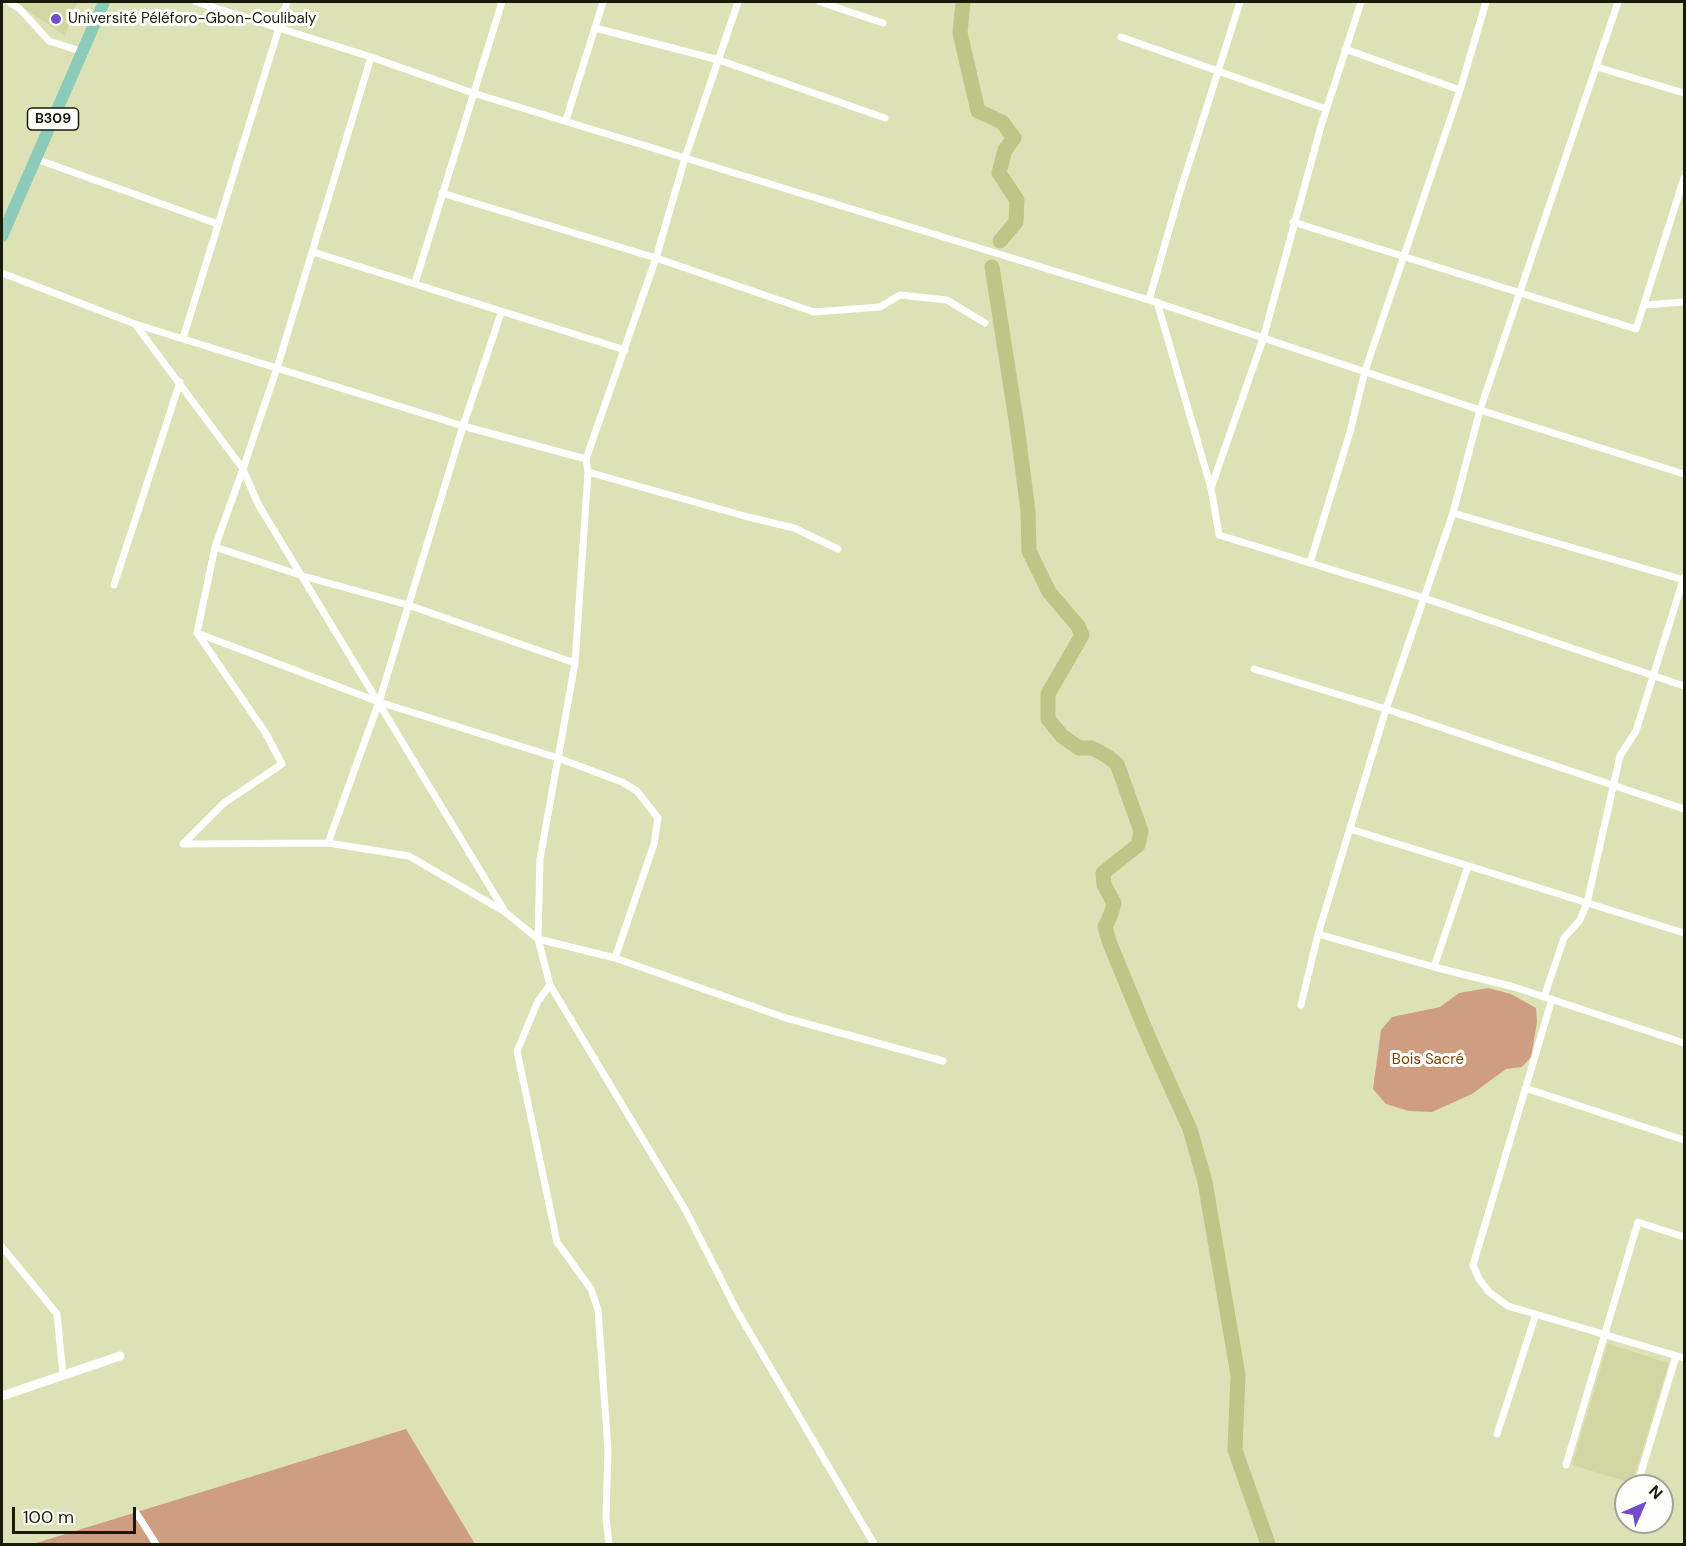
<!DOCTYPE html>
<meta charset="utf-8">
<style>
body{margin:0}
#map{position:relative;width:1686px;height:1546px;overflow:hidden;background:#dde2b6;font-family:"DM Sans",sans-serif}
canvas{display:block}
.frame{position:absolute;inset:0;border:3px solid #191b0a;pointer-events:none}
.north{position:absolute;left:1614px;top:1474px;width:60px;height:60px;box-sizing:border-box;background:#fefffa;border:2px solid #a2a49a;border-radius:50%;rotate:45deg;font-size:16px;font-weight:700;line-height:24px;text-align:center;color:#191b0a}
.north::after{content:'';display:block;margin:auto;width:21px;height:27px;background:#714ec7;clip-path:polygon(50% 0,100% 100%,50% 72%,0 100%)}
.scale{position:absolute;left:12px;top:1507px;width:124px;height:27px;box-sizing:border-box;border:3px solid #191b0a;border-top:0;padding-left:8px;font-size:18px;line-height:21px;white-space:nowrap;color:#191b0a;-webkit-text-stroke:4px #fefffa;paint-order:stroke}
</style>
<div id="map">
<canvas width="1686" height="1546"></canvas>
<div class="frame"></div>
<div class="north">N</div>
<div class="scale">100 m</div>
</div>
<script>
const g = document.querySelector('canvas').getContext('2d');
g.lineJoin = 'round';
function fillPath(path, color) { g.fillStyle = color; g.fill(path, 'evenodd'); }
const shape = rows => new Path2D(rows.map(r => 'M' + r).join(''));
function trace(path, color, width, dash) { g.strokeStyle = color; g.lineWidth = width; g.lineCap = dash ? 'butt' : 'round'; g.setLineDash(dash || []); g.stroke(path); }
function write(font, color, halo, rows, align = 'center') {
  g.font = font + ' "DM Sans",sans-serif'; g.lineWidth = 6; g.setLineDash([]); g.textBaseline = 'middle'; g.strokeStyle = halo; g.fillStyle = color; for (const [text, x, y, turn = 0] of rows) {
    g.save(); g.translate(x, y); g.rotate((+turn || 0) * Math.PI / 180); g.textAlign = isNaN(turn) ? turn : align; if (halo) g.strokeText(text, 0, 0); g.fillText(text, 0, 0); g.restore();
  }
}
fillPath(shape([
 [15,2,77,2,65,36],
 [1608,1344,1669,1363,1632,1483,1572,1465]
]), '#d1d6a3');
fillPath(shape([
 [1488,988,1511,994,1536,1008,1537,1022,1531,1057,1522,1067,1506,1069,1472,1094,1432,1112,1409,1111,1386,1104,1373,1089,1381,1030,1392,1017,1440,1007,1459,993],
 [406,1429,475,1544,33,1544]
]), '#cf9e81');
trace(shape([
 [963,2,960,33,978,111,1002,122,1014,138,1005,150,999,173,1017,200,1016,222,1000,241],
 [992,267,1017,426,1028,511,1029,551,1049,592,1078,626,1082,635,1048,694,1048,719,1062,736,1079,748,1092,748,1107,756,1117,764,1141,831,1138,845,1103,873,1104,885,1114,903,1111,914,1105,927,1110,944,1151,1043,1190,1129,1205,1182,1238,1375,1235,1450,1268,1544]
]), '#bfc586', 15);
trace(shape([
 [9,2,20,9,49,41,83,52],
 [196,2,371,57,473,93,1149,300,1480,410,1684,474],
 [738,2,685,158,656,258,586,459,588,472,575,663,540,859,538,939,550,985,686,1211,737,1311,874,1544],
 [820,2,883,23],
 [595,28,719,60,885,118],
 [1121,37,1326,109],
 [1345,49,1460,90],
 [1597,67,1684,93],
 [566,120,603,2],
 [36,159,218,224],
 [442,193,656,258,814,312,880,307,900,295,947,300,985,323],
 [1293,222,1636,329,1684,178],
 [313,252,625,350],
 [2,273,135,324,463,426,586,459],
 [415,283,502,2],
 [1149,300,1179,195,1240,2],
 [1157,302,1211,488,1219,535,1424,598,1684,686],
 [1645,305,1684,302],
 [135,324,243,469,258,504,504,910],
 [183,338,287,2],
 [588,472,748,517,794,528,838,549],
 [1211,488,1263,339,1321,126,1361,2],
 [1453,513,1684,580],
 [215,547,303,576,408,605,575,663],
 [1310,563,1350,432,1365,371,1460,90,1486,2],
 [114,585,180,382],
 [197,633,379,702,558,758,622,782,637,791,658,818,654,844,615,958],
 [1254,669,1386,709,1684,809],
 [1350,829,1684,933],
 [328,843,379,702,463,426,501,313],
 [183,844,224,803,282,764,265,732,197,633,215,547,243,469,277,368,371,57],
 [183,844,328,843,409,856,505,912,538,939,615,958,786,1018,943,1061],
 [1318,934,1434,967,1514,987,1684,1043],
 [1434,967,1468,866],
 [550,985,538,1001,517,1051,557,1242,591,1289,598,1310,608,1450,606,1518,609,1544],
 [1544,997,1564,938,1580,920,1587,903,1620,756,1636,731,1684,577],
 [1552,999,1473,1265,1479,1279,1489,1292,1508,1306,1684,1358],
 [1301,1005,1318,934,1386,709,1453,513,1480,410,1618,2],
 [1525,1088,1684,1140],
 [2,1247,57,1314,63,1375],
 [1497,1434,1536,1314],
 [1566,1465,1638,1222,1684,1237],
 [1637,1486,1676,1356],
 [137,1514,156,1544]
]), '#fff', 7);
trace(shape([
 [2,1396,120,1356]
]), '#fff', 9);
trace(shape([
 [2,236,104,2]
]), '#8ccbba', 12);
for (const [x, y, r, color] of [
 [56,19,6,"#714ec7"]
]) { const dot = new Path2D(); dot.arc(x, y, r, 0, 2 * Math.PI); g.fillStyle = color; g.fill(dot); trace(dot, '#fefffa', 2); }
for (const [x, y, w] of [
 [53,119,51]
]) { const box = new Path2D(); box.roundRect(x - w / 2, y - 11, w, 22, 4.5); g.fillStyle = '#fefffa'; g.fill(box); trace(box, '#191b0a', 1.5); }
write('bold 14px', '#191b0a', null, [
 ["B309",53,119]
]);
write('15px', '#191b0a', '#fefffa', [
 ["Université Péléforo-Gbon-Coulibaly",68,19]
], 'left');
write('15px', '#813d00', '#fefffa', [
 ["Bois Sacré",1428,1060]
]);
</script>
